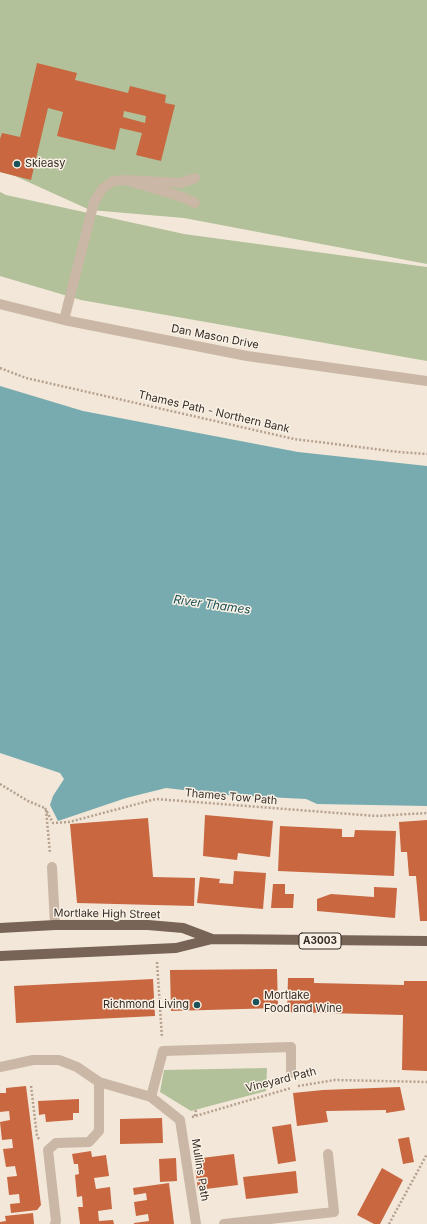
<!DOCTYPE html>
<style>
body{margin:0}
canvas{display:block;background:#f2e7d9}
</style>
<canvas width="427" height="1224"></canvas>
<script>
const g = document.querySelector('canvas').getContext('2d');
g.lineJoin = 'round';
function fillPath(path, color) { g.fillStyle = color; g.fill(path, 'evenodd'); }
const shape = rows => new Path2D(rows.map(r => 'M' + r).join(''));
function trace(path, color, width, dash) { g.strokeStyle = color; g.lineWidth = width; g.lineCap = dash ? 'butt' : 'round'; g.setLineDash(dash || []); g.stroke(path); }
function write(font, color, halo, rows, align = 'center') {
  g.font = font + ' Inter,sans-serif'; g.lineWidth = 3; g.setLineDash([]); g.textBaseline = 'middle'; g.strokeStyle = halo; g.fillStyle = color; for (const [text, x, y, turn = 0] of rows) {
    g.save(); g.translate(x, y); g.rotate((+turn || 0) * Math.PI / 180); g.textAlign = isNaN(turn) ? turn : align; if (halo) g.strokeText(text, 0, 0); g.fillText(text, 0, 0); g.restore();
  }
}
fillPath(shape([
 [0,0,427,0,427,264,184,218,90,210,15,176,0,172],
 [0,192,6,195,184,234,427,267,427,361,81,300,0,276],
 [267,1068,266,1091,191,1111,160,1092,164,1070]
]), '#b2c199');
fillPath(shape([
 [0,386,83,411,298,452,427,466,427,806,317,804,306,799,227,795,166,788,126,798,58,821,50,805,53,796,64,779,60,773,0,753]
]), '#78abaf');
fillPath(shape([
 [37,63,77,73,75,80,128,93,130,86,166,95,165,103,175,105,161,161,136,155,142,133,120,128,115,150,57,136,63,112,48,108,31,180,0,172,0,139,2,133,20,137],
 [124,111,146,116,145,123,123,117],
 [205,815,273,821,270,857,238,853,237,860,203,856],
 [148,818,153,877,195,878,194,906,77,903,70,824],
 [427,820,427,921,420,921,416,876,409,876,407,852,401,852,399,822],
 [280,826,342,829,342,837,354,837,355,830,396,831,394,876,278,871],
 [234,871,266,873,263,909,197,903,200,877,220,879,219,883,233,884],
 [273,884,285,884,285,894,294,894,293,908,271,908],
 [374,887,397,888,395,918,317,911,317,899,331,894,374,897],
 [277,969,278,1008,171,1011,170,970],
 [288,978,314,978,314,983,404,985,404,981,427,981,427,1071,402,1070,403,1015,287,1012],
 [153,979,155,1016,16,1023,14,986],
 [26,1086,41,1205,37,1210,11,1213,10,1204,20,1203,19,1194,9,1195,7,1177,17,1176,15,1166,6,1167,3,1149,13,1148,12,1139,2,1140,0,1122,10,1120,9,1111,0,1112,0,1093,6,1093,6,1088],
 [400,1087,405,1110,386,1113,386,1110,326,1111,328,1122,297,1126,293,1093,323,1090],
 [79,1099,79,1113,73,1113,73,1120,46,1122,45,1114,39,1115,38,1101],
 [162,1118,163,1143,120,1144,120,1119],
 [291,1124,296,1161,278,1164,272,1127],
 [409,1137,414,1162,403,1164,398,1139],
 [91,1151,92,1157,106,1155,109,1176,94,1178,96,1189,110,1187,112,1209,98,1211,99,1221,113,1220,114,1224,80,1224,78,1207,83,1207,82,1196,77,1197,75,1175,79,1174,78,1164,74,1164,72,1154],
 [234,1154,238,1185,198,1190,194,1159],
 [176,1158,177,1181,160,1182,159,1159],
 [382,1168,403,1180,380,1224,374,1224,357,1215],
 [296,1171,298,1193,246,1199,243,1177],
 [169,1183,174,1224,134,1224,134,1223,149,1221,148,1214,136,1216,134,1202,147,1200,146,1193,134,1195,133,1188],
 [33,1213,34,1224,0,1224,0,1222,6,1221,5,1216]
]), '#c86740');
trace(shape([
 [0,368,26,378,294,439,399,452,427,454],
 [0,784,28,801,45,808],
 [45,808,53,823,69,822,156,799,376,816,427,813],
 [46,810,50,853],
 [157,962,162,1038],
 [31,1086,37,1136,39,1139],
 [298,1086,335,1080,427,1082],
 [195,1116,196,1109],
 [192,1117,291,1088],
 [389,1224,427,1154]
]), '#b6a18f', 2.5, [2, 2]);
trace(shape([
 [195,178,181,183,126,180,182,197,195,203],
 [0,304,64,320,247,356,427,381],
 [64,320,94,202,103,188,113,181,126,180],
 [52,867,55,925],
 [0,1067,33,1060,59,1060,77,1067,99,1082,151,1097,180,1120,196,1224],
 [151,1097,163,1051,291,1047,291,1073],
 [55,1224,56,1221,48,1150,56,1143,89,1142,99,1131,99,1082],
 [224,1224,334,1212,328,1154]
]), '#cab7a5', 10);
trace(shape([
 [0,928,55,925,148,925,183,928,212,939],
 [0,956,176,948,212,939,427,941]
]), '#786357', 10);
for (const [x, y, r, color] of [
 [17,164,4,"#1b5158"],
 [256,1002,4,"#1b5158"],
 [197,1005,4,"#1b5158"]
]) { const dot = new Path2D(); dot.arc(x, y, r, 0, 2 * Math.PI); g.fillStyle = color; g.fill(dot); trace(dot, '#f9f1e5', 1.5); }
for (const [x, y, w] of [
 [320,941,42]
]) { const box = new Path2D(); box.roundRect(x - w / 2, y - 8, w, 16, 3); g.fillStyle = '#f9f1e5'; g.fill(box); trace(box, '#352c26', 1); }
write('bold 10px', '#352c26', null, [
 ["A3003",320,941]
]);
write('11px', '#352c26', '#f9f1e5', [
 ["Skieasy",25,164],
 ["Mortlake",264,996],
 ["Food and Wine",264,1009],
 ["Richmond Living",189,1005,"right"]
], 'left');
write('11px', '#352c26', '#f9f1e5', [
 ["Dan Mason Drive",215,337,11],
 ["Thames Path - Northern Bank",214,412,13],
 ["Thames Tow Path",231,797,5],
 ["Mortlake High Street",107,914,1],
 ["Vineyard Path",281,1080,-14],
 ["Mullins Path",200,1170,81]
]);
write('italic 12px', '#1b5158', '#f9f1e5', [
 ["River Thames",212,605,8]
]);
</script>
